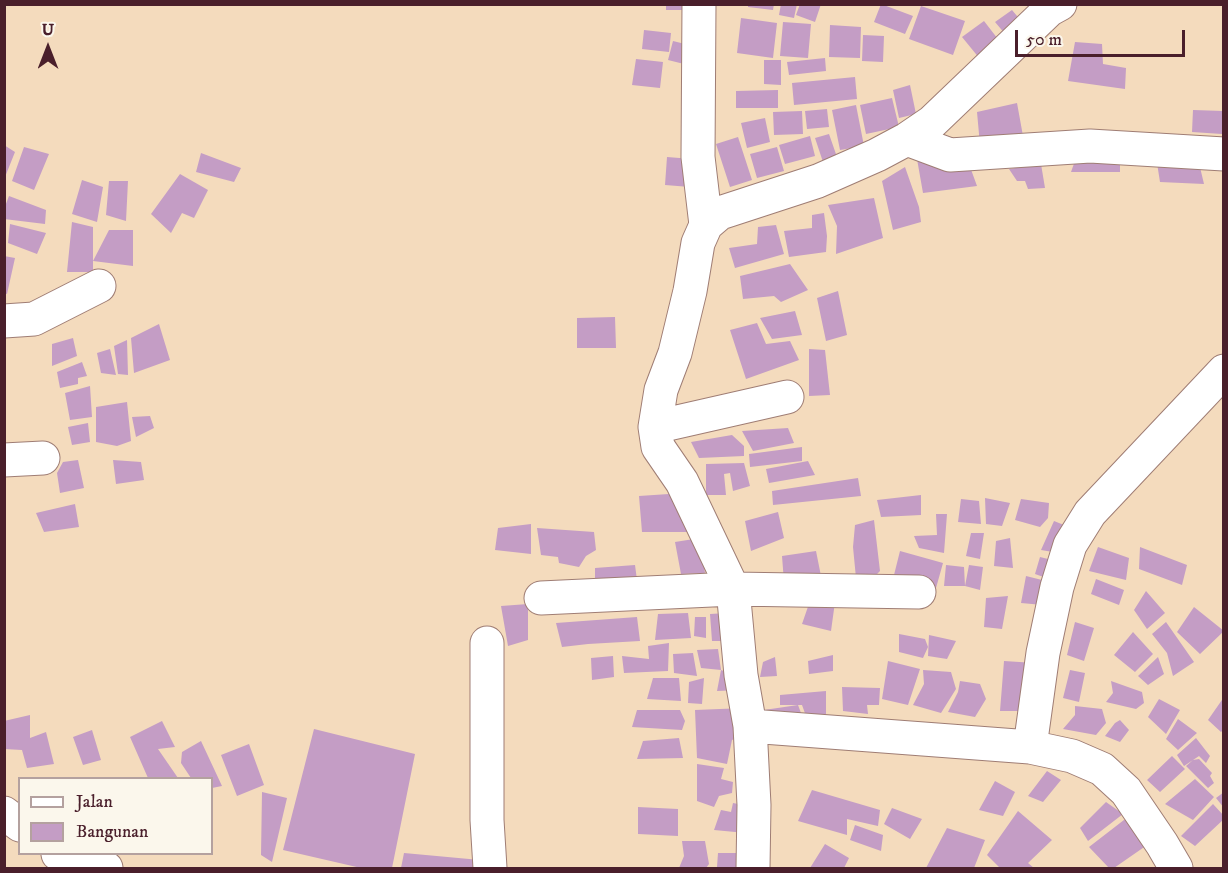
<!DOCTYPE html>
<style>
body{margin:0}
#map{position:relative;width:1228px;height:873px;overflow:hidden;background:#f4dbbd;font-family:"IM FELL DW Pica",serif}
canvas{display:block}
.frame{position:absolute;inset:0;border:6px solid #4a1f2b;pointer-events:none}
.legend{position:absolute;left:18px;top:777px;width:195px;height:78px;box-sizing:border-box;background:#fbf7ec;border:2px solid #b4a19f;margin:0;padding:8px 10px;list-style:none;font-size:18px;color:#4a1f2b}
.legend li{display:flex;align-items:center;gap:12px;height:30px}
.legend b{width:30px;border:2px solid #b4a19f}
.north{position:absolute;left:18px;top:18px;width:60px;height:60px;-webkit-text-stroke:4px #fbf7ec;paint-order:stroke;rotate:0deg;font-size:16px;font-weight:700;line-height:24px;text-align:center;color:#4a1f2b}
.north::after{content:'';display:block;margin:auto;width:21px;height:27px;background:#4a1f2b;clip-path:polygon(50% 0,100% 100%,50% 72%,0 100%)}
.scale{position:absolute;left:1015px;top:30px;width:170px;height:27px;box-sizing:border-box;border:3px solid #4a1f2b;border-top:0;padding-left:8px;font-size:18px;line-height:21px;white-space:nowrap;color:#4a1f2b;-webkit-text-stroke:4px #fbf7ec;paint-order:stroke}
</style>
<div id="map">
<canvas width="1228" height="873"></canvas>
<div class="frame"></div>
<ul class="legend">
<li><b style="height:8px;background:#fff"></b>Jalan</li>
<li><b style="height:16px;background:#c49dc5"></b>Bangunan</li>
</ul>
<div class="north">U</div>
<div class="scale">50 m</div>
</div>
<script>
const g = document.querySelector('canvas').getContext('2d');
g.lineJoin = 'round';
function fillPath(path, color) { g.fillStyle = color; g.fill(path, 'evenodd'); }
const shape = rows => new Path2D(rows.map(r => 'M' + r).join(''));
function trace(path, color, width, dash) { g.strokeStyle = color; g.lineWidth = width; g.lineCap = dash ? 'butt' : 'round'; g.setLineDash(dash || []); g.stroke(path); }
fillPath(shape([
 [666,4,695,4,695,10,666,10],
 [748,4,774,4,773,10,748,7],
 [781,4,797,4,794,18,779,15],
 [800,4,821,4,815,22,796,15],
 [881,4,913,16,905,34,874,22],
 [921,6,965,21,953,55,909,39],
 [1012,10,1022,22,1006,35,995,22],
 [741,18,777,23,773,58,737,53],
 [984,21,1001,43,980,59,962,37],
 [783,22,811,24,808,58,780,56],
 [830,25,861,27,860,58,829,57],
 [644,30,671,33,669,52,642,49],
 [863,35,884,36,883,62,862,61],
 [673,41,697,47,692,66,668,60],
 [1075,42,1102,44,1103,64,1126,68,1125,89,1068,81],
 [825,58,826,71,789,75,787,62],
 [636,59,663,62,660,88,632,85],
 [764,60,781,60,781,85,764,84],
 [855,77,857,99,794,105,792,83],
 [910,85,916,114,899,118,893,90],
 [778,90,778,108,736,108,736,91],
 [892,98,899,127,866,134,860,105],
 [1017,103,1023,136,980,145,977,112],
 [856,105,864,146,840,150,832,110],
 [827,109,829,127,807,129,805,111],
 [1193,110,1223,111,1222,134,1192,132],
 [802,111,803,134,774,135,773,112],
 [765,118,770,142,747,148,741,123],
 [829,134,837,157,823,162,815,138],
 [810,136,815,156,785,164,779,145],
 [738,137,752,180,730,187,716,144],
 [4,145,15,152,5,177,4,177],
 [24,147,49,154,34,190,12,181],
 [777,147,784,171,757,178,750,154],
 [201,153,241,168,234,182,196,172],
 [1120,156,1120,172,1071,172,1076,158],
 [667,157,692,159,690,187,665,185],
 [917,159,969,164,977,186,923,193],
 [1157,163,1199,163,1204,184,1160,182],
 [1041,164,1045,188,1028,189,1025,181,1017,181,1009,169],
 [905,167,919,207,921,222,893,230,882,181],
 [180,174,208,190,194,218,182,213,171,233,151,214],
 [82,180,103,187,97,222,72,214],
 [109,181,128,181,126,221,106,215],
 [9,196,46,210,45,224,4,219,4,209],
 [874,198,883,238,836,254,837,226,828,205],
 [824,213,827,236,826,252,789,257,784,231,812,228,812,215],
 [72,222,93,227,93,261,109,230,133,230,133,266,93,261,93,272,67,272],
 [10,224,46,233,37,254,8,243],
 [776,225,784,254,735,268,729,248,757,244,758,227],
 [4,256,15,258,7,294,4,293],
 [790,264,808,290,781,302,774,296,743,299,740,276],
 [838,291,847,335,826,341,817,298],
 [795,311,802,335,772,339,760,318],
 [615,317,616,348,577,348,577,318],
 [757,323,766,344,790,341,799,360,746,379,730,330],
 [159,324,170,360,134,373,131,338],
 [73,338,77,356,52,366,52,344],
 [127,340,128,375,118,374,114,346],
 [110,349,116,375,101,373,97,353],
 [809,349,825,350,830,395,809,396],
 [82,362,87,376,78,378,78,384,60,388,57,372],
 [90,386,92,417,70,420,65,393],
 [127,402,131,441,117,446,96,442,96,407],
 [150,416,154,428,136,437,132,417],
 [88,423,90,442,72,445,68,427],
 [788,428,794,443,753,451,742,431],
 [732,435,744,446,744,456,699,458,691,442],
 [802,447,802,461,750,467,749,454],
 [78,460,84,488,60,493,57,473,63,462],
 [113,460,141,462,144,480,116,484],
 [808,461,815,475,769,483,766,469],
 [744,463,750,486,733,491,730,473,724,474,726,495,706,495,706,464],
 [858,478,861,496,773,505,772,491],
 [684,493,689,532,642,532,639,496],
 [921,495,921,515,881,517,877,500],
 [985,498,1010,503,1002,526,986,524],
 [961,499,979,501,981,524,958,522],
 [1021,499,1049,503,1048,518,1040,527,1015,520],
 [75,504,79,527,44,532,36,513],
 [778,512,784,538,751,551,745,521],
 [936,514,947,514,944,553,919,548,914,536,937,535],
 [874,520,880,571,873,578,856,578,853,547,855,525],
 [1054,521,1069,527,1059,553,1041,550],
 [531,524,531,554,495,550,498,528],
 [537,528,594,532,596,550,586,556,579,567,559,563,558,557,541,555],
 [971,533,984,533,980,559,966,556],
 [700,538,705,573,681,574,675,542],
 [1010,538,1013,568,994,566,996,541],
 [1098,547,1129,558,1126,580,1089,571],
 [1140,547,1187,565,1182,585,1139,569],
 [816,551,821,576,784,582,782,556],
 [900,551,943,563,936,588,892,583],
 [1040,557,1060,562,1052,580,1035,574],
 [635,565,637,580,595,585,595,568],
 [946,565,964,567,965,586,944,586],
 [969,565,983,567,980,590,965,586],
 [1026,576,1046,581,1043,605,1021,603],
 [1096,579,1124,590,1119,605,1091,594],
 [1146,591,1165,613,1147,629,1134,610],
 [1008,596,1002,629,984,627,986,598],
 [811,598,835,602,831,631,802,624],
 [528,604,528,640,508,646,501,606],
 [1194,607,1224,631,1200,654,1177,632],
 [688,613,691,638,655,640,658,614],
 [727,613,733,641,712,641,710,614],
 [637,617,640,641,588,644,562,647,556,623],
 [695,617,706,617,706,638,694,636],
 [1075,622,1094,628,1084,661,1067,655],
 [1166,622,1194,662,1173,676,1167,653,1152,634],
 [1133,632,1153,654,1135,672,1114,655],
 [899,634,925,639,928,647,923,658,899,652],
 [929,635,956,641,947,659,928,656],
 [669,643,668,671,624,673,622,656,649,659,648,646],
 [718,649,721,670,736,676,741,690,717,691,721,670,701,668,697,650],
 [693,653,697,676,674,673,673,654],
 [833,655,833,671,809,674,808,661],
 [613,656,614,677,592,680,591,658],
 [775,657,777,676,760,677,763,662],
 [1158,657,1164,674,1148,685,1138,676],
 [888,661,920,669,908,705,882,699],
 [1004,661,1035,663,1031,711,1000,711],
 [923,670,951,672,956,689,941,713,913,705,924,684],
 [1070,670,1085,673,1079,702,1063,698],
 [653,678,679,678,681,701,647,699],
 [704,678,702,704,688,703,689,682],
 [960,681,980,684,986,699,975,717,948,712,958,692],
 [1111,681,1142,692,1144,703,1136,709,1106,702,1113,693],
 [842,687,880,688,879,705,867,705,868,714,843,711],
 [826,691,826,716,806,716,802,705,780,705,780,695],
 [1224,697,1224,729,1221,732,1208,720],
 [1159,699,1180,710,1166,734,1148,717],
 [798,705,804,721,765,722,764,710],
 [1075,706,1102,709,1106,723,1096,735,1063,729,1075,715],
 [745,708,742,736,732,740,727,764,697,758,695,710],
 [637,710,680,710,685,721,682,730,632,727],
 [30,715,30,738,46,732,54,764,27,768,22,750,4,749,4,721],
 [1178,719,1197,733,1178,750,1166,739],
 [1120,720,1129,730,1120,742,1105,736,1115,723],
 [162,721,175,747,158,749,178,778,148,778,130,737],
 [314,729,415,754,392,868,361,868,283,850],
 [92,730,101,760,83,765,73,737],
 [679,738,683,758,637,759,643,741],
 [1196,738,1210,756,1206,763,1199,756,1184,766,1177,755],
 [201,741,222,786,212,788,212,778,191,778,181,763,182,752],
 [249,744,264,785,237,796,221,755],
 [1172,756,1185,769,1160,792,1147,780],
 [1199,759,1212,773,1210,776,1214,783,1208,788,1186,766,1193,760],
 [697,764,724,768,721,779,733,782,732,793,719,796,714,807,697,801],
 [1047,771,1061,780,1043,802,1028,796],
 [1195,779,1214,797,1193,820,1165,804],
 [995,781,1015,792,1003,816,979,810],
 [812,790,880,810,878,826,847,819,847,835,798,821],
 [262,792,287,798,272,862,261,855],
 [1224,792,1224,808,1216,798],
 [1106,802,1123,814,1088,841,1080,828],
 [733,803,748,806,746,833,714,830,721,810,731,812],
 [1213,804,1224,816,1224,819,1195,846,1181,836],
 [638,807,678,809,678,836,638,834],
 [892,808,922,819,910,839,884,824],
 [1018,811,1052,840,1028,863,1034,868,1000,868,987,855],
 [1133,813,1150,843,1114,868,1109,868,1089,847],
 [855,825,883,835,881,851,850,840],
 [947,828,985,840,974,868,926,868],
 [682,841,705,841,709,864,706,868,679,868,684,856],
 [825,844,849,858,844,868,810,868],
 [404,853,480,860,482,868,401,868],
 [718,853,742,853,742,867,717,867]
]), '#c49dc5');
const minor = shape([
 [699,4,698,157,706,225],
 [907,139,950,155,1090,146,1224,154],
 [4,321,34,319,99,286],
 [655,427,787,397],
 [4,460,43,458],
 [541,598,733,589,919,592],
 [487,643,487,820,490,868],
 [750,726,1030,747,1072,756,1102,769,1126,791,1162,844,1176,868],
 [1030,747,1043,653,1057,587,1070,545,1090,513,1224,371],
 [4,813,20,825],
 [58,854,106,868],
 [753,868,754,805,750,726,741,675,733,589,682,482,658,447,655,427,661,390,675,353,690,291,698,243,706,225,720,213,818,181,877,155,907,139,932,122,1049,10,1060,4]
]);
trace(minor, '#9f7d74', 35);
trace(minor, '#fff', 33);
</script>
